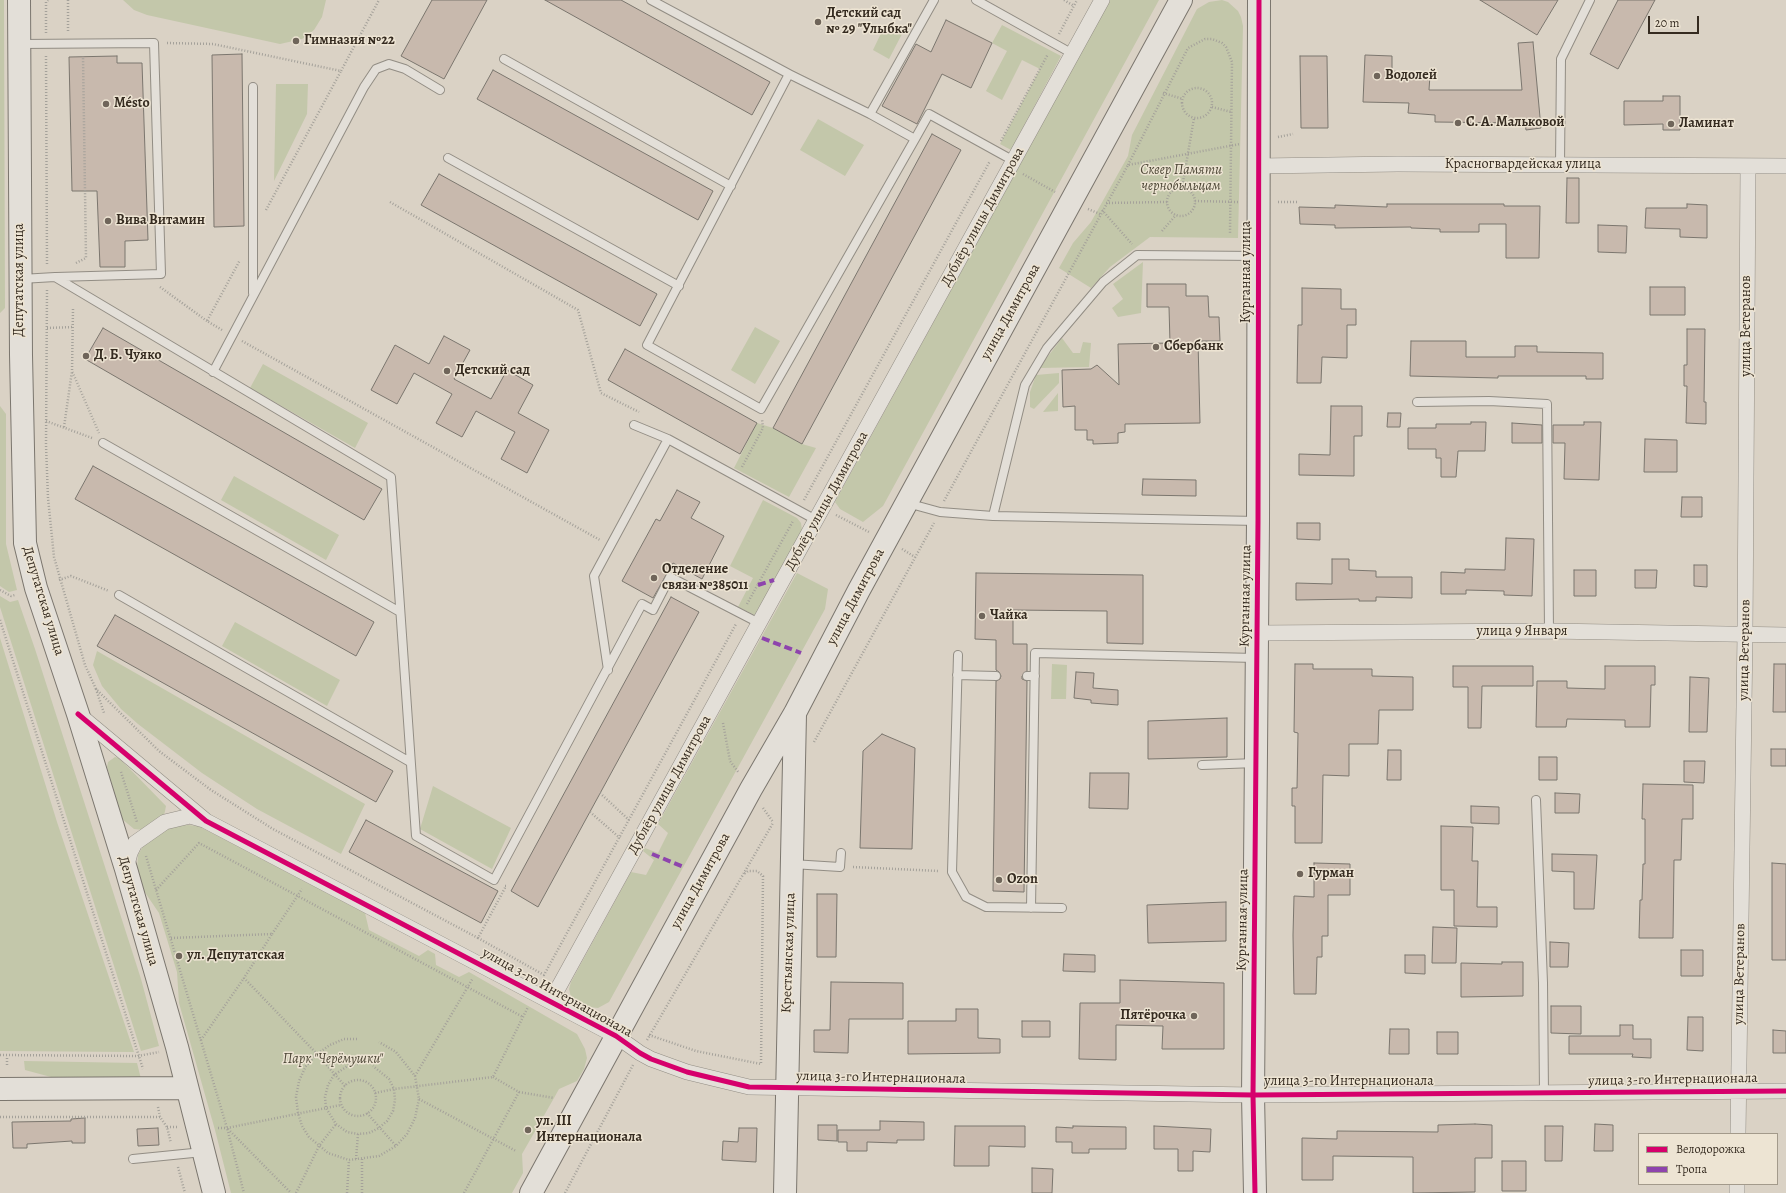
<!DOCTYPE html>
<meta charset="utf-8">
<style>
body{margin:0}
#map{position:relative;width:1786px;height:1193px;overflow:hidden;background:#dad2c5;font-family:Alegreya,serif}
canvas{display:block}
.legend{position:absolute;left:1638px;top:1133px;width:140px;height:52px;box-sizing:border-box;background:#ede4d3;border:1px solid #a39a8b;margin:0;padding:5px 7px;list-style:none;font-size:12px;color:#352b20}
.legend li{display:flex;align-items:center;gap:8px;height:20px}
.legend b{width:20px;border:1px solid #a39a8b}
.scale{position:absolute;left:1648px;top:16px;width:51px;height:18px;box-sizing:border-box;border:2px solid #352b20;border-top:0;padding-left:5px;font-size:12px;line-height:14px;white-space:nowrap;color:#352b20;-webkit-text-stroke:3px #ede4d3;paint-order:stroke}
</style>
<div id="map">
<canvas width="1786" height="1193"></canvas>
<ul class="legend">
<li><b style="height:5px;background:#d6006c"></b>Велодорожка</li>
<li><b style="height:5px;background:#8e44ad"></b>Тропа</li>
</ul>
<div class="scale">20 m</div>
</div>
<script>
const g = document.querySelector('canvas').getContext('2d');
g.lineJoin = 'round';
function fillPath(path, color) { g.fillStyle = color; g.fill(path, 'evenodd'); }
const shape = rows => new Path2D(rows.map(r => 'M' + r).join(''));
function trace(path, color, width, dash) { g.strokeStyle = color; g.lineWidth = width; g.lineCap = dash ? 'butt' : 'round'; g.setLineDash(dash || []); g.stroke(path); }
function write(font, color, halo, rows, align = 'center') {
  g.font = font + ' Alegreya,serif'; g.lineWidth = 3; g.setLineDash([]); g.textBaseline = 'middle'; g.strokeStyle = halo; g.fillStyle = color; for (const [text, x, y, turn = 0] of rows) {
    g.save(); g.translate(x, y); g.rotate((+turn || 0) * Math.PI / 180); g.textAlign = isNaN(turn) ? turn : align; if (halo) g.strokeText(text, 0, 0); g.fillText(text, 0, 0); g.restore();
  }
}
fillPath(shape([
 [0,0,4,0,5,308,0,313],
 [123,0,326,0,322,17,314,30,302,39,280,44,147,15,134,10],
 [1110,0,1159,0,883,506,863,522,840,509,835,502],
 [1222,0,1228,2,1238,11,1241,17,1243,26,1238,238,1150,237,1110,267,1091,288,1059,268,1073,243,1091,222,1128,156,1132,135,1197,9,1209,2],
 [885,25,902,34,889,59,873,50],
 [1002,25,1061,56,1011,150,1000,144,1040,69,1022,60,1002,100,986,91,1007,51,992,43],
 [276,84,308,84,307,114,274,181],
 [818,119,864,145,845,176,800,150],
 [1143,262,1141,313,1118,317,1112,308,1123,299,1113,284],
 [755,327,780,341,755,384,731,370],
 [1062,338,1073,353,1080,353,1083,342,1091,343,1089,367,1039,368],
 [263,364,368,423,355,448,250,388],
 [1059,373,1059,383,1034,409,1030,407,1030,392,1036,375],
 [1058,393,1058,411,1043,412],
 [0,406,6,414,6,544,17,590,9,592,0,586],
 [757,423,773,428,802,444,816,448,789,497,734,468],
 [234,476,339,535,326,560,221,500],
 [763,500,797,518,801,523,802,530,755,615,738,607,753,578,730,566],
 [797,573,828,589,825,609,609,1002,598,1008,581,1006,575,1003,571,997,569,989,571,982,631,872,646,875,654,860,643,851,645,848,658,853,668,833,658,824],
 [0,596,10,602,18,600,35,649,141,979,159,1046,141,1051,0,607],
 [235,622,340,680,327,706,222,646],
 [0,638,57,822,134,1052,0,1051],
 [97,651,365,804,341,854,257,809,202,773,138,724,121,709,102,686,93,665],
 [1052,664,1067,665,1066,699,1051,699],
 [115,757,119,758,128,767,166,806,164,816,143,830,134,829,122,819,107,767,108,762],
 [433,786,511,828,492,869,420,829],
 [188,825,198,826,212,833,365,913,369,930,419,956,428,950,435,954,436,965,459,977,469,972,577,1034,585,1049,587,1058,584,1069,577,1081,559,1089,554,1098,522,1154,523,1173,512,1193,231,1193,215,1130,179,1003,177,972,159,913,144,891,137,870,138,855,143,846,172,826],
 [24,1061,137,1063,141,1079,79,1079,51,1077,25,1070]
]), '#c3c7aa');
const building = shape([
 [432,0,487,0,444,79,401,56,432,0],
 [545,0,621,0,770,82,752,115,545,0],
 [1480,0,1558,0,1537,35,1480,0],
 [1618,0,1655,0,1618,69,1590,54,1618,0],
 [946,20,992,43,971,88,942,74,917,124,882,106,916,44,931,52,946,20],
 [1533,42,1541,128,1526,130,1525,123,1435,122,1435,115,1408,113,1409,103,1363,102,1365,55,1392,56,1392,71,1430,75,1429,90,1522,90,1518,43,1533,42],
 [242,54,244,226,214,227,212,55,242,54],
 [117,56,117,63,142,63,148,240,125,241,125,267,100,267,97,191,72,191,69,57,117,56],
 [1300,56,1327,56,1328,128,1301,128,1300,56],
 [493,70,713,191,698,220,477,99,493,70],
 [1663,96,1680,96,1680,130,1663,130,1663,124,1624,125,1624,101,1663,101,1663,96],
 [932,134,961,150,802,444,773,428,932,134],
 [439,174,657,294,640,326,421,205,439,174],
 [1567,178,1579,178,1579,223,1566,223,1567,178],
 [1387,204,1504,204,1504,206,1540,206,1539,258,1506,258,1506,224,1479,224,1479,232,1440,232,1440,229,1411,228,1411,227,1335,228,1335,225,1300,224,1299,207,1335,208,1335,205,1387,207,1387,204],
 [1687,204,1707,205,1707,238,1680,237,1680,229,1645,228,1646,208,1687,208,1687,204],
 [1598,225,1627,226,1626,253,1598,252,1598,225],
 [1147,284,1186,284,1186,296,1208,296,1209,317,1219,317,1220,341,1198,341,1200,423,1125,424,1125,432,1118,433,1118,443,1093,444,1093,440,1087,440,1087,430,1075,430,1075,406,1063,407,1062,370,1091,369,1097,365,1119,385,1118,344,1170,343,1169,307,1147,307,1147,284],
 [1650,287,1685,287,1685,315,1650,315,1650,287],
 [1302,288,1341,289,1341,309,1356,309,1356,325,1347,325,1347,358,1322,357,1321,383,1297,383,1298,325,1302,325,1302,288],
 [103,328,382,489,364,520,85,359,103,328],
 [1687,329,1705,329,1704,402,1706,402,1706,424,1686,423,1687,386,1684,386,1684,365,1687,365,1687,329],
 [444,336,470,350,454,379,491,399,507,370,533,385,518,413,549,430,527,473,501,459,515,432,476,411,462,437,436,423,452,394,414,373,397,404,371,390,395,345,429,364,444,336],
 [1411,341,1466,341,1466,357,1515,357,1515,346,1537,346,1537,352,1603,353,1603,379,1586,379,1586,376,1498,376,1498,378,1410,376,1411,341],
 [625,349,757,423,740,454,608,380,625,349],
 [1331,406,1362,406,1362,436,1354,436,1354,476,1299,475,1299,454,1330,455,1331,406],
 [1388,413,1401,413,1400,427,1387,427,1388,413],
 [1471,422,1486,422,1485,451,1458,451,1456,477,1441,477,1441,458,1436,458,1436,449,1408,449,1408,428,1436,428,1436,424,1471,424,1471,422],
 [1584,422,1601,422,1599,480,1564,479,1565,443,1553,443,1553,425,1584,425,1584,422],
 [1512,423,1542,425,1542,443,1512,443,1512,423],
 [1645,439,1677,440,1677,472,1644,472,1645,439],
 [93,466,374,622,356,656,75,499,93,466],
 [1143,479,1196,480,1196,496,1142,495,1143,479],
 [677,490,700,502,691,518,724,536,702,579,673,563,653,598,622,581,656,519,660,521,677,490],
 [1682,497,1702,497,1702,517,1681,517,1682,497],
 [1297,523,1320,523,1320,540,1297,539,1297,523],
 [1506,538,1534,539,1532,596,1504,595,1504,591,1466,590,1466,594,1441,594,1441,572,1465,573,1465,569,1505,570,1506,538],
 [1332,559,1349,559,1349,570,1376,571,1376,577,1412,577,1412,598,1376,597,1376,601,1359,601,1359,599,1296,600,1296,583,1332,584,1332,559],
 [1694,565,1707,565,1707,587,1694,586,1694,565],
 [1574,570,1596,570,1596,596,1574,596,1574,570],
 [1635,570,1657,570,1656,588,1635,588,1635,570],
 [976,573,1143,575,1143,644,1107,643,1107,611,1013,610,1013,644,1027,644,1027,671,1022,676,1022,679,1027,681,1024,892,993,891,996,681,1000,679,1001,676,999,672,996,670,996,640,975,639,976,573],
 [671,597,699,612,538,907,511,891,671,597],
 [115,615,393,771,376,802,97,646,115,615],
 [1295,664,1313,664,1313,669,1372,669,1372,676,1413,677,1413,710,1379,710,1378,744,1349,744,1349,776,1323,775,1322,843,1295,843,1295,806,1292,806,1292,788,1297,788,1298,733,1294,732,1295,664],
 [1774,664,1786,664,1786,712,1773,712,1774,664],
 [1453,666,1533,666,1533,686,1482,686,1481,728,1468,728,1468,687,1453,687,1453,666],
 [1605,666,1655,666,1655,685,1651,685,1650,727,1625,727,1625,720,1567,719,1566,727,1536,727,1537,681,1567,681,1567,688,1605,689,1605,666],
 [1076,672,1094,673,1093,688,1118,690,1118,705,1091,703,1091,700,1074,698,1076,672],
 [1690,677,1709,678,1707,732,1689,732,1690,677],
 [1227,718,1227,757,1148,759,1148,721,1227,718],
 [882,734,915,748,912,849,860,848,863,751,882,734],
 [1771,749,1786,749,1786,766,1771,766,1771,749],
 [1388,750,1401,750,1401,780,1387,780,1388,750],
 [1539,757,1557,757,1557,780,1539,780,1539,757],
 [1684,761,1705,761,1704,783,1684,782,1684,761],
 [1090,773,1129,773,1128,809,1089,808,1090,773],
 [1643,784,1693,785,1693,819,1682,819,1681,860,1674,860,1673,938,1639,938,1640,900,1642,900,1643,864,1645,864,1645,819,1642,819,1643,784],
 [1555,793,1580,794,1579,813,1555,813,1555,793],
 [1471,806,1499,807,1499,824,1471,823,1471,806],
 [366,820,498,891,481,923,349,852,366,820],
 [1441,826,1473,827,1472,861,1478,861,1477,907,1497,907,1497,927,1454,926,1454,890,1441,890,1441,826],
 [1552,854,1597,855,1594,909,1574,909,1574,872,1552,871,1552,854],
 [1314,863,1350,864,1350,895,1328,895,1328,936,1322,936,1322,957,1317,957,1316,994,1294,994,1293,935,1294,896,1314,897,1314,863],
 [1772,863,1786,864,1786,960,1772,960,1772,863],
 [817,894,837,894,836,957,817,957,817,894],
 [1226,902,1226,941,1148,943,1147,905,1226,902],
 [1433,927,1457,928,1456,963,1432,963,1433,927],
 [1550,942,1569,943,1568,967,1550,967,1550,942],
 [1681,950,1703,950,1703,976,1681,976,1681,950],
 [1064,954,1095,955,1095,972,1063,971,1064,954],
 [1405,955,1425,955,1425,974,1405,973,1405,955],
 [1502,962,1523,962,1523,996,1461,997,1461,963,1502,964,1502,962],
 [1120,980,1224,983,1224,1049,1162,1049,1163,1026,1116,1025,1116,1060,1079,1059,1080,1003,1120,1003,1120,980],
 [831,982,903,983,903,1019,849,1019,848,1053,814,1052,814,1030,830,1030,831,982],
 [1551,1006,1581,1006,1581,1034,1551,1033,1551,1006],
 [956,1009,978,1009,978,1038,1000,1039,1000,1053,908,1054,908,1021,956,1021,956,1009],
 [1688,1017,1703,1017,1703,1051,1687,1050,1688,1017],
 [1022,1021,1050,1021,1050,1037,1022,1037,1022,1021],
 [1620,1025,1633,1025,1633,1039,1651,1039,1651,1058,1632,1057,1633,1054,1569,1054,1569,1036,1620,1036,1620,1025],
 [1390,1029,1409,1029,1409,1054,1389,1054,1390,1029],
 [1773,1030,1786,1031,1786,1053,1773,1053,1773,1030],
 [1437,1032,1458,1032,1458,1054,1437,1054,1437,1032],
 [85,1118,85,1143,72,1143,72,1141,27,1144,27,1148,13,1148,12,1122,71,1121,71,1119,85,1118],
 [880,1121,924,1122,924,1140,897,1140,897,1143,867,1142,867,1151,847,1151,847,1142,838,1142,838,1130,880,1130,880,1121],
 [1475,1124,1492,1125,1492,1158,1475,1158,1475,1192,1413,1193,1413,1157,1333,1156,1333,1180,1302,1180,1302,1138,1337,1139,1337,1131,1438,1132,1438,1125,1475,1124],
 [1595,1124,1613,1125,1613,1151,1594,1151,1595,1124],
 [818,1125,837,1125,837,1141,818,1140,818,1125],
 [955,1126,1025,1126,1025,1147,989,1146,989,1166,954,1166,955,1126],
 [1073,1126,1126,1127,1126,1149,1089,1149,1089,1153,1072,1153,1072,1142,1056,1142,1056,1127,1073,1128,1073,1126],
 [1154,1126,1211,1129,1210,1152,1193,1151,1193,1171,1178,1171,1178,1149,1154,1149,1154,1126],
 [1545,1126,1563,1126,1562,1161,1545,1161,1545,1126],
 [158,1128,159,1145,138,1146,137,1129,158,1128],
 [739,1128,757,1128,756,1162,722,1160,723,1141,738,1142,739,1128],
 [1502,1161,1526,1161,1526,1191,1502,1191,1502,1161],
 [1032,1168,1053,1169,1052,1193,1032,1193,1032,1168]
]);
fillPath(building, '#c8b9ad');
trace(building, '#7b766e', 1);
const lane = shape([
 [651,0,789,74,647,345,761,409,915,139,870,114,934,0],
 [976,0,1073,54],
 [20,44,154,43,161,274,56,277],
 [504,59,731,186],
 [789,74,870,114],
 [253,87,253,293],
 [915,139,929,114,1014,161],
 [448,158,679,286],
 [1560,165,1561,59,1590,0],
 [21,279,55,277,391,477,416,836,494,880,642,604,653,610,670,577,759,623],
 [213,372,364,87,376,69,389,64,405,69,440,90],
 [1417,402,1489,401,1547,404,1549,631],
 [634,425,668,439],
 [103,443,400,612],
 [907,503,940,512,993,516,1258,521],
 [993,516,1025,385,1047,348,1103,282,1137,255,1257,256],
 [119,595,410,762],
 [958,655,952,872,966,897,986,907,1062,908],
 [608,670,594,576,668,439,816,520],
 [957,675,996,676],
 [1027,676,1035,676],
 [1202,765,1256,763],
 [1536,800,1543,983,1544,1094],
 [792,864,840,867,841,853],
 [1031,908,1035,653,1256,658],
 [133,1159,203,1152]
]);
const street = shape([
 [1259,166,1398,164,1786,166],
 [1257,633,1549,631,1786,635],
 [78,714,206,821,616,1036,640,1053,651,1059,687,1072,749,1087,1253,1095,1786,1091],
 [126,869,130,853,135,843,165,822,190,816,204,820],
 [551,1001,1102,0],
 [1738,1134,1745,634,1748,166],
 [1737,1193,1737,1184]
]);
const secondary = shape([
 [19,0,21,355,25,543,36,588,78,714,126,869,177,1047,214,1193],
 [0,1089,187,1088],
 [531,1193,751,789,795,713,859,590,1181,0],
 [785,1193,795,714],
 [1255,1193,1253,1095,1258,521,1259,0]
]);
trace(lane, '#928d84', 10);
trace(street, '#928d84', 16);
trace(secondary, '#7b766e', 24);
trace(shape([
 [68,0,68,32],
 [1064,0,1074,6],
 [46,33,46,2,48,0],
 [1059,34,1077,0],
 [167,43,213,44,341,71,379,0],
 [46,56,47,265],
 '1182 103a15 15 0 1 1 30 0a15 15 0 1 1-30 0Z',
 [1163,93,1183,99],
 [1212,107,1231,112],
 [1278,137,1293,134],
 [1001,141,1048,54],
 [1128,165,1188,48,1205,39,1212,39,1222,43,1226,47,1232,62,1230,233],
 [1023,174,1055,192],
 [1182,188,1194,118],
 '1167 202a14 14 0 1 1 28 0a14 14 0 1 1-28 0Z',
 [1195,201,1239,202],
 [390,202,578,310,601,393,639,412],
 [1278,202,1298,202],
 [1106,203,1167,202],
 [1088,209,1100,214],
 [266,210,341,71],
 [1102,210,1132,244],
 [1162,231,1176,215],
 [76,263,86,258,83,56],
 [160,287,207,321],
 [47,290,46,445,48,498,54,557,85,665,96,689,159,751,211,790,273,829,478,938],
 [73,309,72,371,99,433],
 [47,328,73,327],
 [222,330,207,321,240,260],
 [242,341,600,540],
 [46,421,92,438],
 [64,427,72,371],
 [742,467,763,428,762,419],
 [804,500,990,161],
 [944,501,1128,165,1240,144],
 [836,515,869,532],
 [902,549,915,557],
 [59,580,71,576,109,591],
 [0,590,11,596,15,595],
 [747,604,793,521],
 [0,620,143,1069],
 [96,689,104,713],
 [723,723,730,761,739,773],
 [814,742,934,523],
 [121,772,137,822],
 [600,793,629,820],
 [763,808,773,822],
 [590,812,620,838],
 [146,856,227,1128,244,1193],
 [853,867,939,871],
 [505,886,506,886,478,938,544,975,736,624],
 [156,890,199,843,523,1017],
 [272,934,302,889],
 [171,938,272,934,244,978,317,1054,345,1086],
 [649,1035,696,1051,761,1064,763,876,757,871,748,871,744,874],
 [357,1039,344,1039,330,1045,317,1054,306,1066,299,1081,296,1097,298,1113,302,1126,309,1137,328,1153,349,1160,379,1156,396,1146,407,1134,415,1118,419,1099,415,1076,396,1052,379,1042],
 [201,1040,244,978],
 [647,1040,773,823],
 [0,1055,138,1056,159,1052],
 [358,1064,349,1065,334,1075,328,1085,325,1097,326,1108,336,1124,347,1132,358,1134,369,1133,379,1128,387,1121,393,1111,395,1100,394,1089,389,1079,373,1066],
 [7,1065,7,1056],
 [415,1076,473,978],
 [493,1077,519,1092,554,1098],
 '340 1098a18 18 0 1 1 36 0a18 18 0 1 1-36 0Z',
 [375,1093,394,1089,493,1077,528,1007],
 [419,1099,516,1151],
 [158,1107,160,1117,167,1127,171,1143],
 [367,1113,396,1146],
 [0,1117,160,1117],
 [167,1127,177,1127],
 [218,1128,227,1128,341,1105],
 [228,1129,291,1193],
 [356,1159,358,1134],
 [178,1167,185,1193],
 [296,1193,319,1146,336,1124],
 [347,1193,349,1160],
 [362,1193,362,1158],
 [464,1193,519,1092],
 [565,1193,633,1065]
]), '#a4a19a', 2.5, [1, 2]);
trace(lane, '#e3dfd8', 8);
trace(street, '#e3dfd8', 15);
trace(secondary, '#e3dfd8', 22);
trace(shape([
 [758,585,774,580],
 [762,638,801,653],
 [652,854,684,867]
]), '#8e44ad', 4, [8, 4]);
trace(shape([
 [78,714,206,821,616,1036,640,1053,651,1059,687,1072,749,1087,1253,1095,1786,1091],
 [1255,1193,1253,1095,1258,521,1259,0]
]), '#d6006c', 5);
for (const [x, y, r, color] of [
 [818,22,4,"#6f655a"],
 [296,41,4,"#6f655a"],
 [1377,76,4,"#6f655a"],
 [106,104,4,"#6f655a"],
 [1458,123,4,"#6f655a"],
 [1671,124,4,"#6f655a"],
 [108,221,4,"#6f655a"],
 [1156,347,4,"#6f655a"],
 [86,356,4,"#6f655a"],
 [447,371,4,"#6f655a"],
 [654,578,4,"#6f655a"],
 [982,616,4,"#6f655a"],
 [1300,874,4,"#6f655a"],
 [999,880,4,"#6f655a"],
 [179,956,4,"#6f655a"],
 [1194,1016,4,"#6f655a"],
 [528,1130,4,"#6f655a"]
]) { const dot = new Path2D(); dot.arc(x, y, r, 0, 2 * Math.PI); g.fillStyle = color; g.fill(dot); trace(dot, '#ede4d3', 1.5); }
write('bold 14px', '#352b20', '#ede4d3', [
 ["Детский сад",826,14],
 ["№ 29 \"Улыбка\"",826,30],
 ["Гимназия №22",304,41],
 ["Водолей",1385,76],
 ["Mésto",114,104],
 ["С. А. Мальковой",1466,123],
 ["Ламинат",1679,124],
 ["Вива Витамин",116,221],
 ["Сбербанк",1164,347],
 ["Д. Б. Чуяко",94,356],
 ["Детский сад",455,371],
 ["Отделение",662,570],
 ["связи №385011",662,586],
 ["Чайка",990,616],
 ["Гурман",1308,874],
 ["Ozon",1007,880],
 ["ул. Депутатская",187,956],
 ["Пятёрочка",1186,1016,"right"],
 ["ул. III",536,1122],
 ["Интернационала",536,1138]
], 'left');
write('14px', '#352b20', '#ede4d3', [
 ["Красногвардейская улица",1523,165],
 ["Дублёр улицы Димитрова",983,217,-61],
 ["Курганная улица",1247,272,-90],
 ["Депутатская улица",20,280,-90],
 ["улица Димитрова",1011,312,-61],
 ["улица Ветеранов",1747,326,-90],
 ["Дублёр улицы Димитрова",827,501,-61],
 ["Курганная улица",1246,596,-89],
 ["улица Димитрова",856,597,-62],
 ["Депутатская улица",43,601,73],
 ["улица 9 Января",1522,632],
 ["улица Ветеранов",1745,650,-89],
 ["Дублёр улицы Димитрова",670,785,-61],
 ["улица Димитрова",701,881,-61],
 ["Депутатская улица",138,911,74],
 ["Курганная улица",1243,920,-89],
 ["Крестьянская улица",789,953,-88],
 ["улица Ветеранов",1740,974,-89],
 ["улица 3-го Интернационала",557,993,29],
 ["улица 3-го Интернационала",881,1078,1],
 ["улица 3-го Интернационала",1673,1080,-1],
 ["улица 3-го Интернационала",1349,1082]
]);
write('italic 14px', '#4e4837', '#ede4d3', [
 ["Сквер Памяти",1181,171],
 ["чернобыльцам",1181,187],
 ["Парк \"Черёмушки\"",333,1060]
]);
</script>
